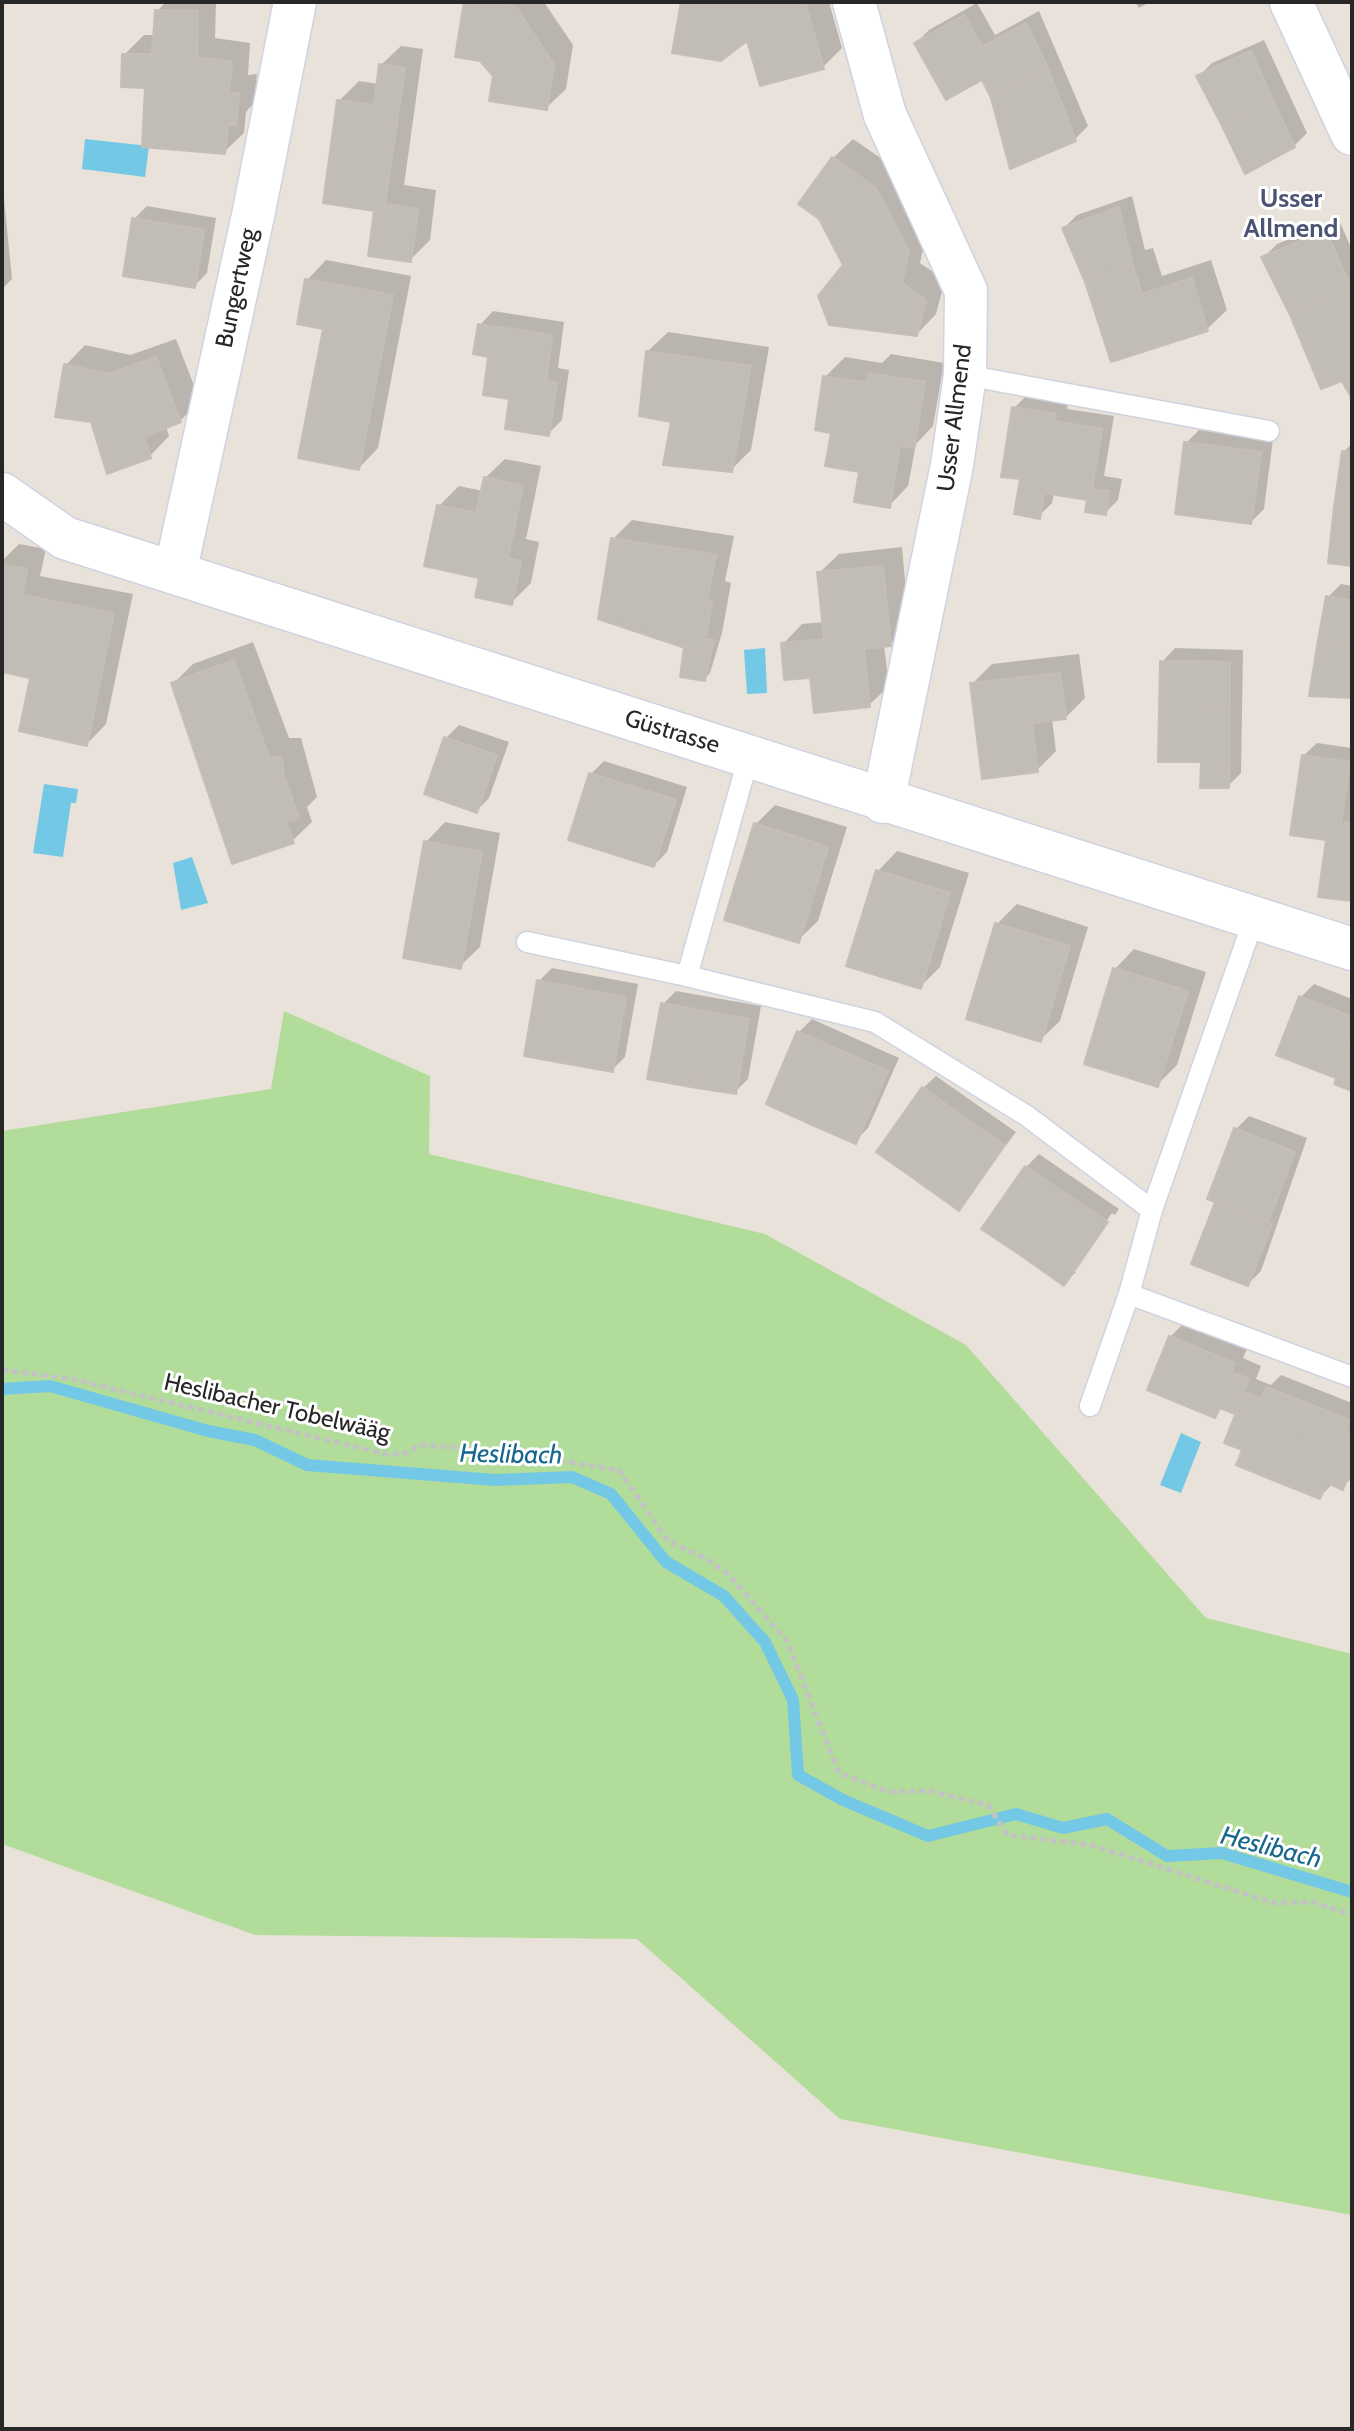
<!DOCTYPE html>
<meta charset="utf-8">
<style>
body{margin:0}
#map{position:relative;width:1354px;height:2431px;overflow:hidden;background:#e9e2da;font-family:Cabin,sans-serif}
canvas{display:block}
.frame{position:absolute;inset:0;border:4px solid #272727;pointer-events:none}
</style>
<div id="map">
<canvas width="1354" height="2431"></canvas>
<div class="frame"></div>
</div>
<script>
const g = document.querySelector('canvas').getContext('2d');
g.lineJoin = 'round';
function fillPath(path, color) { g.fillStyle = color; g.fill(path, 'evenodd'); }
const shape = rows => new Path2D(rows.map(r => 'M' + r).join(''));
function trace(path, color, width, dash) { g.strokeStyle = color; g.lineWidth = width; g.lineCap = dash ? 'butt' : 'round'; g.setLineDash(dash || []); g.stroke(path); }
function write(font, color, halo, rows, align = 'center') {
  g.font = font + ' Cabin,sans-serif'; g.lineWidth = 6; g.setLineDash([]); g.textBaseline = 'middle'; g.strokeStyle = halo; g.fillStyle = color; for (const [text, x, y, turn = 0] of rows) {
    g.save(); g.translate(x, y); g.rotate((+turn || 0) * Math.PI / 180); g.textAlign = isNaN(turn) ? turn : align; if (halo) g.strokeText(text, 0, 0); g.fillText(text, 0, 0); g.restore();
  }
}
fillPath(shape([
 [284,1011,430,1076,429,1154,765,1234,966,1345,1206,1618,1352,1654,1352,2215,840,2119,637,1939,255,1935,2,1844,2,1131,271,1089]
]), '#b2dc99');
fillPath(shape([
 [85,139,149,146,145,177,82,169],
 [765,648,767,693,747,694,744,650],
 [44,784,78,789,76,803,71,803,63,857,33,853],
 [192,857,208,903,181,910,173,863],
 [1181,1433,1201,1442,1181,1493,1160,1485]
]), '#73c9e5');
fillPath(shape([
 [166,2,216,2,215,38,250,43,248,75,257,74,254,103,246,112,244,133,224,152,147,86,124,55,144,35,155,35,157,11],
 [466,2,544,2,573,45,566,89,546,108,495,76,481,59,457,55],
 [683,2,829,2,842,48,822,68,748,38],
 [1135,2,1150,2,1139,8],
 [977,3,995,35,1039,11,1088,126,1075,139,993,97,983,77,916,43,929,30],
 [1264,40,1307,133,1294,146,1199,76,1212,63],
 [401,46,423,49,404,185,436,190,430,240,410,260,377,209,339,101,359,81,379,84,381,65],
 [853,139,895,168,927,231,920,263,945,280,936,314,917,334,845,265,833,158],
 [2,178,12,279,2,289],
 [1132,196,1145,250,1153,248,1162,276,1211,260,1227,310,1207,329,1087,281,1064,228,1077,215],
 [147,206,216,218,207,273,194,286,134,219],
 [1339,220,1352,250,1352,395,1343,379,1292,314,1264,257,1277,244],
 [326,260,411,276,378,448,359,468,325,327,307,280],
 [493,311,564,322,558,368,569,370,562,420,549,433,511,398,491,355,480,325],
 [668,332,769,347,751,450,731,470,673,421,648,351],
 [176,339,200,401,180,421,166,426,169,436,150,456,92,420,66,365,85,345,130,355],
 [891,354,944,363,933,426,916,444,908,486,889,506,861,470,825,377,845,357,882,363],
 [1027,395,1068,402,1067,409,1114,416,1104,476,1122,479,1118,500,1105,513,1090,498,1054,493,1052,503,1039,516,1022,478,1014,408],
 [1199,430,1273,439,1264,509,1251,522,1186,443],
 [1352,443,1352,564,1344,452],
 [505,459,541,466,526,539,539,542,531,583,511,603,481,576,439,506,459,486,483,491,485,478],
 [632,520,734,536,725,581,731,583,722,633,710,673,704,679,613,539],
 [19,544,46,549,40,576,133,594,106,724,87,744,32,677,2,670,2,561],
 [902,547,909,625,890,644,884,645,889,686,869,705,812,676,783,644,802,624,824,622,819,573,839,554],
 [1341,584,1352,586,1352,696,1328,597],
 [253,642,289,738,301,738,317,797,307,807,312,822,292,841,173,684,193,664],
 [1175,648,1243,650,1241,773,1228,786,1203,760,1162,662],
 [1079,654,1085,698,1065,718,1052,719,1056,751,1037,770,972,684,992,664],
 [459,725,509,742,489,798,476,811,446,738],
 [1317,743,1352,748,1352,899,1328,838,1303,756],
 [604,761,687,787,667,852,654,865,591,774],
 [775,805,847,827,818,921,798,940,756,824],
 [445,822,500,833,480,947,460,966,426,842],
 [897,851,969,873,940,967,920,987,878,871],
 [1017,904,1088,927,1060,1021,1040,1040,997,924],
 [1134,949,1206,972,1177,1065,1157,1085,1115,969],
 [552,968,638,984,625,1057,612,1070,539,981],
 [1314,984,1352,999,1352,1089,1338,1077,1279,1054,1301,997],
 [676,991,761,1006,748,1079,735,1092,663,1004],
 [812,1019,899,1058,868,1128,855,1141,799,1032],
 [936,1076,1016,1132,959,1208,923,1088],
 [1249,1116,1307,1138,1261,1271,1248,1284,1217,1201,1236,1129],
 [1039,1154,1119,1209,1115,1215,1112,1213,1072,1272,1076,1272,1064,1283,1026,1167],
 [1183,1324,1247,1349,1243,1358,1261,1366,1256,1379,1271,1385,1281,1375,1352,1403,1352,1478,1342,1487,1333,1483,1320,1497,1244,1449,1238,1413,1223,1407,1215,1415,1170,1337]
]), '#0003');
trace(shape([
 [2,1389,50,1386,208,1431,255,1440,307,1465,495,1480,572,1477,611,1494,666,1562,724,1596,765,1642,793,1700,798,1775,843,1800,928,1836,1016,1814,1063,1828,1107,1819,1167,1856,1222,1853,1352,1892]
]), '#73c9e5', 12);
const building = shape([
 [464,2,515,6,554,65,547,110,489,101,493,76,480,61,455,57,464,2],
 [681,2,805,2,824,69,760,86,747,41,721,61,672,53,681,2],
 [155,10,198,11,197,57,232,62,229,93,239,93,236,125,228,125,225,154,142,147,145,88,121,87,122,54,152,54,155,10],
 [964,15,982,47,1026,23,1048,68,991,98,982,80,946,100,914,43,964,15],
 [1251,51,1272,98,1222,126,1196,76,1251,51],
 [379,64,405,68,385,204,418,209,411,262,368,256,374,211,323,203,337,100,374,105,379,64],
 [1048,68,1076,141,1010,169,991,98,1048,68],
 [1272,98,1295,147,1245,174,1222,126,1272,98],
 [832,157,876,188,909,251,902,283,926,300,917,336,829,325,818,296,843,265,819,219,798,204,832,157],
 [1119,207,1133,266,1085,282,1062,228,1119,207],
 [132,218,204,230,195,288,123,276,132,218],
 [1326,231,1352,290,1290,315,1261,257,1326,231],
 [1133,266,1142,294,1192,278,1208,331,1111,362,1085,282,1133,266],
 [305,279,393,295,359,470,298,458,323,329,297,324,305,279],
 [1352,290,1352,399,1342,381,1321,389,1290,315,1352,290],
 [478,324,552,335,546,381,557,383,549,436,505,429,509,399,483,395,488,357,473,354,478,324],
 [646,351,751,366,732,472,663,465,671,422,639,416,646,351],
 [156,357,181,422,144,437,151,458,107,474,91,422,55,417,64,364,109,374,156,357],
 [869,373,925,382,914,448,900,445,890,508,854,502,859,472,825,466,831,433,815,430,823,376,867,383,869,373],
 [1012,407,1056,414,1040,519,1014,514,1020,479,1001,477,1012,407],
 [1055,421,1102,429,1092,489,1109,491,1106,515,1085,512,1087,500,1044,493,1055,421],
 [1184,442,1261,452,1251,524,1175,514,1184,442],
 [1342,451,1352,452,1352,509,1334,507,1342,451],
 [484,477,523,486,508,558,521,561,512,605,475,597,479,578,424,566,437,505,476,513,484,477],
 [1334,507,1352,509,1352,566,1328,563,1334,507],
 [611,538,716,555,707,601,712,602,703,654,598,619,611,538],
 [2,564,27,569,22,595,114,613,87,746,19,731,30,678,2,672,2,564],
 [883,566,891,646,864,649,870,707,814,713,810,678,784,680,781,643,824,639,817,572,883,566],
 [1326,596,1352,601,1352,646,1318,640,1326,596],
 [705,639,714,640,705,681,680,677,684,647,703,654,705,639],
 [1318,640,1352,646,1352,698,1309,696,1318,640],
 [234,660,269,757,282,757,283,773,299,818,286,821,294,843,232,864,171,683,234,660],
 [1160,661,1230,662,1230,712,1159,711,1160,661],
 [1060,673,1066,719,1032,723,1038,772,982,779,970,683,1060,673],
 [1159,711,1230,712,1229,788,1200,788,1201,762,1158,762,1159,711],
 [444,737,497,755,477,813,424,794,444,737],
 [1302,755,1350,762,1341,822,1352,824,1352,901,1318,897,1326,840,1290,835,1302,755],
 [589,773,676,800,654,867,568,840,589,773],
 [754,823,828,847,799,943,724,920,754,823],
 [424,841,482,852,461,969,403,958,424,841],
 [876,870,950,893,921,989,846,966,876,870],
 [995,923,1070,946,1041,1042,966,1019,995,923],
 [1113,968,1188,991,1158,1087,1084,1064,1113,968],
 [537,980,582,989,568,1064,524,1056,537,980],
 [582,989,626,997,613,1072,568,1064,582,989],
 [1299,996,1352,1017,1352,1037,1336,1078,1276,1055,1299,996],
 [661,1003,705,1011,691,1087,647,1079,661,1003],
 [705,1011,749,1019,736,1094,691,1087,705,1011],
 [797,1031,842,1051,810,1124,766,1104,797,1031],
 [1352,1037,1352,1091,1334,1084,1352,1037],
 [842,1051,888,1071,856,1144,810,1124,842,1051],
 [922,1087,965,1118,920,1183,876,1152,922,1087],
 [965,1118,1005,1145,959,1211,920,1183,965,1118],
 [1234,1128,1295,1152,1268,1223,1207,1199,1234,1128],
 [1025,1166,1066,1194,1023,1257,981,1229,1025,1166],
 [1066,1194,1108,1222,1064,1286,1023,1257,1066,1194],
 [1215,1202,1272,1224,1248,1286,1191,1264,1215,1202],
 [1169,1336,1235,1363,1231,1372,1249,1379,1235,1414,1220,1408,1215,1418,1147,1390,1169,1336],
 [1266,1387,1307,1403,1275,1481,1236,1465,1242,1450,1224,1443,1244,1392,1261,1399,1266,1387],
 [1307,1403,1350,1420,1346,1431,1352,1433,1352,1467,1343,1490,1327,1483,1320,1499,1275,1481,1307,1403]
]);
fillPath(building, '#c1bcb6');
trace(building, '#c4beb4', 2);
const lane = shape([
 [965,375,1269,431],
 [1254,919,1152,1210,1129,1294,1352,1377],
 [527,942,687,976,875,1022,1027,1116,1152,1210],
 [687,976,749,756],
 [1090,1406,1129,1294]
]);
const street = shape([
 [854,2,885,115,966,291,965,375,952,465,883,802],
 [1291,2,1352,134],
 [2,494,65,538,1352,949],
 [175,573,254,211,295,2]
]);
trace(lane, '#cfd3e0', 23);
trace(street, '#cfd3e0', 45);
trace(shape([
 [2,1370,72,1379,386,1454,403,1454,421,1445,497,1451,619,1470,668,1541,707,1559,729,1575,787,1641,839,1773,888,1792,930,1791,988,1805,1007,1835,1091,1845,1274,1903,1313,1902,1352,1915]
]), '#c3c3c3', 5, [6, 4]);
trace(lane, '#fff', 20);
trace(street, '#fff', 42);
write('24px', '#272727', '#fff', [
 ["Bungertweg",237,288,-78],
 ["Usser Allmend",955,418,-83],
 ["Güstrasse",672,732,17],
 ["Heslibacher Tobelwääg",277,1408,13]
]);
write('bold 26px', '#4c5474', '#fff', [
 ["Usser",1291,199],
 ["Allmend",1291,229]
]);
write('italic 26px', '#16668d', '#fff', [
 ["Heslibach",511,1455,1],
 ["Heslibach",1271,1848,14]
]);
</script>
